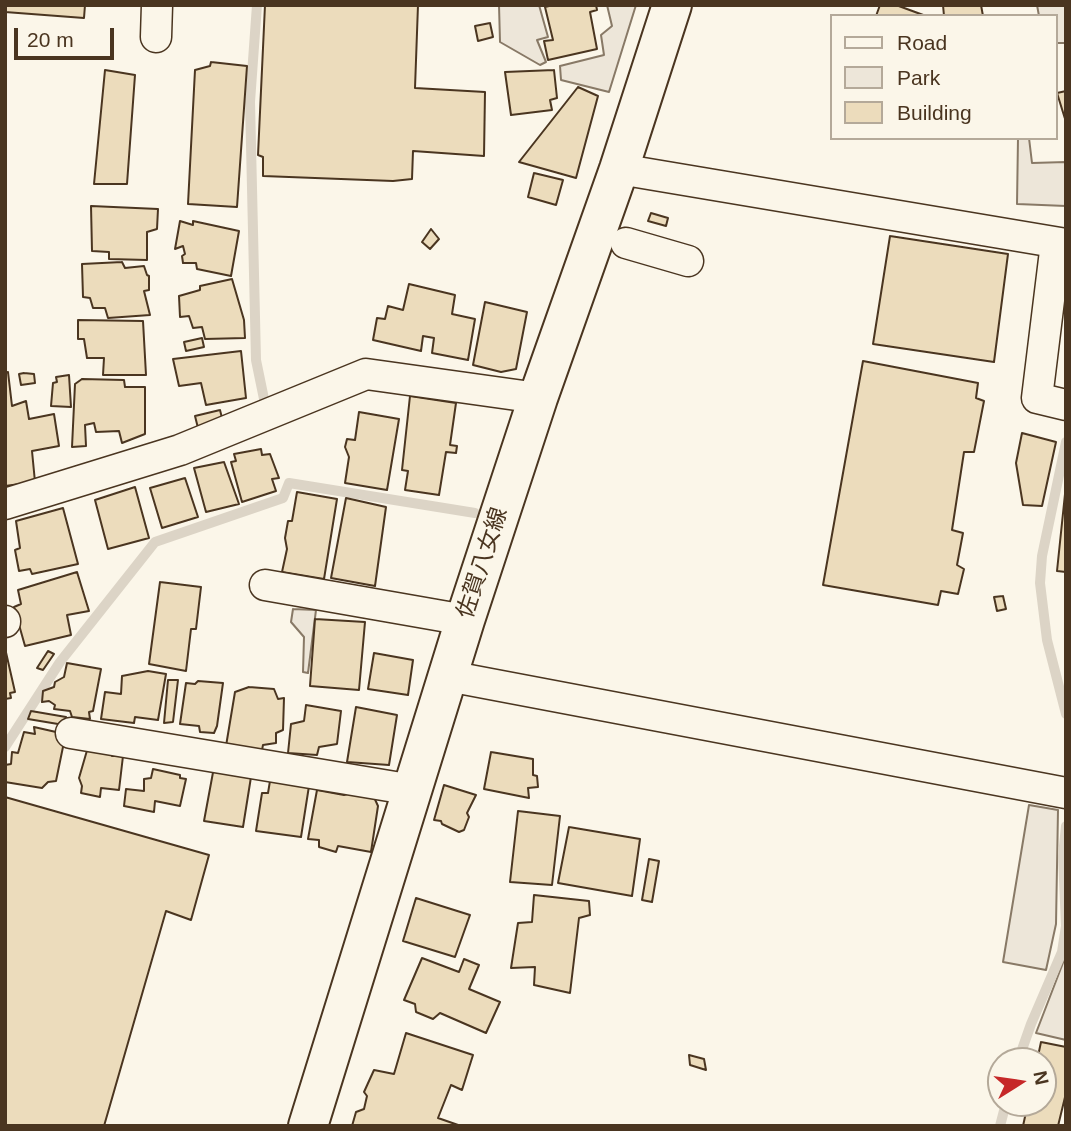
<!DOCTYPE html>
<meta charset="utf-8">
<style>
body{margin:0}
#map{position:relative;width:1071px;height:1131px;overflow:hidden;background:#fbf6e9;font-family:Helvetica,sans-serif}
canvas{display:block}
.frame{position:absolute;inset:0;border:7px solid #4a3520;pointer-events:none}
.legend{position:absolute;left:830px;top:14px;width:228px;height:126px;box-sizing:border-box;background:#fbf6e9;border:2px solid #b4a999;margin:0;padding:9px 12px;list-style:none;font-size:21px;color:#4a3520}
.legend li{display:flex;align-items:center;gap:14px;height:35px}
.legend b{width:35px;border:2px solid #b4a999}
.north{position:absolute;left:987px;top:1047px;width:70px;height:70px;box-sizing:border-box;background:#fbf6e9;border:2px solid #b4a999;border-radius:50%;rotate:78deg;font-size:19px;font-weight:700;line-height:28px;text-align:center;color:#4a3520}
.north::after{content:'';display:block;margin:auto;width:24px;height:32px;background:#c62828;clip-path:polygon(50% 0,100% 100%,50% 72%,0 100%)}
.scale{position:absolute;left:14px;top:28px;width:100px;height:32px;box-sizing:border-box;border:4px solid #4a3520;border-top:0;padding-left:9px;font-size:21px;line-height:24px;white-space:nowrap;color:#4a3520;-webkit-text-stroke:5px #fbf6e9;paint-order:stroke}
</style>
<div id="map">
<canvas width="1071" height="1131"></canvas>
<div class="frame"></div>
<ul class="legend">
<li><b style="height:9px;background:#fbf6e9"></b>Road</li>
<li><b style="height:19px;background:#ede6d9"></b>Park</li>
<li><b style="height:19px;background:#ecdcbc"></b>Building</li>
</ul>
<div class="north">N</div>
<div class="scale">20 m</div>
</div>
<script>
const g = document.querySelector('canvas').getContext('2d');
g.lineJoin = 'round';
function fillPath(path, color) { g.fillStyle = color; g.fill(path, 'evenodd'); }
const shape = rows => new Path2D(rows.map(r => 'M' + r).join(''));
function trace(path, color, width, dash) { g.strokeStyle = color; g.lineWidth = width; g.lineCap = dash ? 'butt' : 'round'; g.setLineDash(dash || []); g.stroke(path); }
function write(font, color, halo, rows, align = 'center') {
  g.font = font + ' Helvetica,"Noto Sans JP",sans-serif'; g.lineWidth = 5; g.setLineDash([]); g.textBaseline = 'middle'; g.strokeStyle = halo; g.fillStyle = color; for (const [text, x, y, turn = 0] of rows) {
    g.save(); g.translate(x, y); g.rotate((+turn || 0) * Math.PI / 180); g.textAlign = isNaN(turn) ? turn : align; if (halo) g.strokeText(text, 0, 0); g.fillText(text, 0, 0); g.restore();
  }
}
const green = shape([
 [499,5,539,5,548,37,537,40,546,62,540,65,500,42,499,5],
 [607,5,636,5,609,92,561,80,560,66,604,55,601,35,612,26,607,5],
 [1037,5,1066,5,1066,43,1055,43,1055,16,1039,16,1037,5],
 [1018,138,1029,138,1032,163,1066,162,1066,206,1017,204,1018,138],
 [293,609,316,610,308,673,303,672,304,637,291,622,293,609],
 [1029,805,1058,810,1056,924,1046,970,1003,962,1029,805],
 [1066,955,1066,1040,1036,1033,1066,955]
]);
fillPath(green, '#ede6d9');
trace(green, '#887966', 2);
trace(shape([
 [257,5,250,102,256,360,264,399],
 [1066,442,1042,556,1040,583,1047,640,1066,714],
 [5,747,60,662,155,542,283,498,289,483,475,513],
 [1018,1061,1031,1024,1062,952,1066,926,1063,856,1066,826],
 [1000,1126,1006,1103]
]), '#dcd4c6', 10);
const building = shape([
 [5,5,85,5,84,18,5,12,5,5],
 [265,5,418,5,415,88,485,92,484,156,413,151,412,179,393,181,263,176,263,157,258,155,265,5],
 [553,5,596,5,597,10,590,12,597,49,548,60,544,41,553,40,545,7,553,5],
 [880,5,896,5,926,16,876,16,880,5],
 [943,5,981,5,983,16,944,16,943,5],
 [490,23,493,37,478,41,475,26,490,23],
 [211,62,247,66,237,207,188,204,195,70,210,66,211,62],
 [105,70,135,75,127,184,94,184,105,70],
 [554,70,557,98,550,100,552,110,511,115,505,72,554,70],
 [578,87,598,96,576,178,519,162,578,87],
 [1066,91,1066,122,1057,93,1066,91],
 [534,173,563,180,556,205,528,197,534,173],
 [91,206,158,209,157,229,147,232,147,260,109,259,109,252,92,251,91,206],
 [651,213,668,218,666,226,648,221,651,213],
 [180,221,193,225,193,221,239,231,231,276,197,269,196,263,183,263,182,256,185,254,183,246,175,249,180,221],
 [431,229,439,239,430,249,422,242,431,229],
 [890,236,1008,254,994,362,873,344,890,236],
 [122,262,125,268,144,266,147,275,149,276,149,290,144,291,150,315,108,318,105,308,93,308,90,298,83,297,82,264,122,262],
 [232,279,244,320,245,338,205,339,202,327,193,328,189,316,180,317,179,296,200,290,200,286,232,279],
 [409,284,455,295,452,314,475,319,468,360,432,353,434,338,423,336,421,351,373,340,377,318,385,319,388,306,403,310,409,284],
 [485,302,527,312,516,369,501,372,473,365,485,302],
 [78,320,143,321,146,375,103,375,104,358,87,358,84,339,78,339,78,320],
 [202,338,204,347,186,351,184,342,202,338],
 [241,351,246,398,206,405,201,383,179,386,173,359,241,351],
 [863,361,978,383,976,398,984,401,974,452,964,452,952,530,963,533,957,565,964,569,958,594,941,591,938,605,823,585,863,361],
 [8,372,12,406,26,401,29,419,54,414,59,446,32,451,35,482,5,486,5,373,8,372],
 [24,373,34,374,35,383,21,385,19,374,24,373],
 [69,375,71,407,51,406,53,383,57,382,56,377,69,375],
 [82,379,124,380,125,387,145,387,145,434,122,443,119,431,96,432,94,423,85,425,86,446,72,447,75,384,82,379],
 [410,396,456,403,450,445,457,446,456,453,446,452,439,495,405,490,408,471,402,470,410,396],
 [220,410,223,422,198,428,195,416,220,410],
 [359,412,399,419,387,490,345,483,349,457,345,447,347,439,355,440,359,412],
 [1022,433,1056,442,1042,506,1023,505,1016,463,1022,433],
 [261,449,262,455,270,454,279,478,272,479,276,491,242,502,231,462,236,461,234,454,261,449],
 [224,462,239,504,206,512,194,468,224,462],
 [185,478,198,517,162,528,150,488,185,478],
 [135,487,149,538,108,549,95,500,135,487],
 [297,492,337,499,324,579,282,572,287,549,285,538,288,521,292,521,297,492],
 [1065,494,1066,494,1066,572,1057,571,1065,494],
 [346,498,386,507,375,586,331,578,346,498],
 [63,508,78,564,32,574,30,569,19,571,15,550,20,548,16,521,63,508],
 [77,572,89,611,67,615,71,635,25,646,14,607,21,604,18,590,77,572],
 [160,582,201,587,196,629,191,629,186,671,149,664,160,582],
 [1003,596,1006,609,997,611,994,597,1003,596],
 [315,619,365,622,359,690,310,686,315,619],
 [5,648,15,692,10,693,11,698,5,699,5,648],
 [48,651,54,654,43,670,37,668,48,651],
 [374,653,413,660,408,695,368,689,374,653],
 [67,663,101,669,93,711,89,712,90,719,72,717,70,711,54,709,55,705,49,701,42,702,43,691,54,687,55,682,64,677,67,663],
 [148,671,166,674,158,720,135,717,134,723,101,719,105,692,121,694,122,676,148,671],
 [168,680,178,680,173,722,164,723,168,680],
 [198,681,223,683,217,726,214,733,200,732,199,726,180,724,186,683,195,684,198,681],
 [249,687,274,689,278,699,284,698,283,730,276,733,276,743,263,745,262,750,226,746,235,692,249,687],
 [306,705,341,711,337,744,319,747,317,755,288,753,291,724,304,721,306,705],
 [356,707,397,715,389,765,347,762,356,707],
 [31,711,66,717,64,725,28,719,31,711],
 [34,727,56,732,58,740,64,742,56,781,48,782,42,788,5,782,5,765,11,764,12,752,18,753,24,732,35,734,34,727],
 [88,747,111,751,112,756,123,756,119,790,101,788,100,797,81,793,82,786,79,778,88,747],
 [491,752,533,759,533,775,537,776,538,787,528,788,529,798,484,789,491,752],
 [214,767,251,777,243,827,204,821,214,767],
 [153,769,180,775,180,778,186,779,180,806,155,801,154,812,124,806,126,789,144,791,144,779,151,778,153,769],
 [270,781,309,786,301,837,256,831,262,793,268,793,270,781],
 [444,785,476,795,467,813,469,817,464,830,459,832,442,824,441,821,434,820,444,785],
 [317,790,344,795,354,792,373,795,378,806,371,852,338,846,336,852,319,847,319,840,308,839,317,790],
 [5,797,209,855,191,920,166,911,104,1126,5,1126,5,797],
 [518,811,560,816,552,885,510,882,518,811],
 [569,827,640,839,632,896,558,883,569,827],
 [649,859,659,861,652,902,642,900,649,859],
 [534,895,589,901,590,915,579,918,570,993,534,985,535,967,511,968,518,923,532,922,534,895],
 [416,898,470,915,455,957,403,941,416,898],
 [422,958,459,972,464,959,479,965,469,989,500,1002,486,1033,440,1013,433,1019,416,1012,415,1004,404,1000,422,958],
 [406,1033,473,1055,462,1090,451,1085,438,1118,461,1126,352,1126,356,1112,364,1109,367,1096,364,1092,374,1070,394,1074,406,1033],
 [1041,1042,1066,1047,1066,1093,1058,1126,1023,1126,1028,1103,1043,1103,1043,1061,1037,1061,1041,1042],
 [689,1055,704,1059,706,1070,690,1065,689,1055]
]);
fillPath(building, '#ecdcbc');
trace(building, '#4a3520', 2);
const street = shape([
 [156,37,157,5],
 [619,169,1066,244],
 [626,243,688,261],
 [1056,243,1037,398,1066,405],
 [5,504,180,450,366,374,538,398],
 [265,585,465,620],
 [5,621,5,622],
 [448,676,1066,793],
 [71,733,413,790]
]);
const primary = shape([
 [308,1126,465,620,538,398,619,169,672,5]
]);
trace(street, '#4a3520', 33);
trace(primary, '#4a3520', 42);
trace(street, '#fbf6e9', 30);
trace(primary, '#fbf6e9', 38);
write('23px', '#4a3520', '#fbf6e9', [
 ["佐賀八女線",483,563,-72]
]);
</script>
